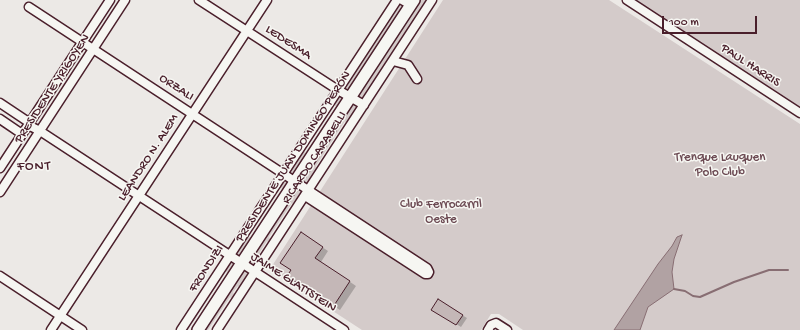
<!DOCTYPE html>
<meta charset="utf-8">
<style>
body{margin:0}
#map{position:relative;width:800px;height:330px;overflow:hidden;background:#ece9e6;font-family:"Gochi Hand",sans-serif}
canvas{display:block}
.scale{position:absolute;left:662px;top:16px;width:95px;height:18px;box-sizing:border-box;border:2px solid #4a1f2b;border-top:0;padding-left:5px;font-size:12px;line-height:14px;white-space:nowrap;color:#4a1f2b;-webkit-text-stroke:3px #f6f6f2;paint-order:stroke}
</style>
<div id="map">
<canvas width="800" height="330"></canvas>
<div class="scale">100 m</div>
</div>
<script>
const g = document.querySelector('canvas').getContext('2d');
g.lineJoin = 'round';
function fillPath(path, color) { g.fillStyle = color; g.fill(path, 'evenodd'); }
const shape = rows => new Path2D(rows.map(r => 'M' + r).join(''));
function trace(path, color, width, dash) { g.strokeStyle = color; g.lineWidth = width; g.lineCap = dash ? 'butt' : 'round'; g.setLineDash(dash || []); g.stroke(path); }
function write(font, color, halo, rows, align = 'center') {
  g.font = font + ' "Gochi Hand",sans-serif'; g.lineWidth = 3; g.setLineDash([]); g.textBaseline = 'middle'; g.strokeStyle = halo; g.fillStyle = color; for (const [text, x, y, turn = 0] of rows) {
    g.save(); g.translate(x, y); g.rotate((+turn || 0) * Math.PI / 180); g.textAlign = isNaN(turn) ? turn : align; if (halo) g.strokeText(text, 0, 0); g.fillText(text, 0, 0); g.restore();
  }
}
fillPath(shape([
 [399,0,411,0,195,330,190,330,227,273,224,268,247,233,250,238,282,189,279,184,303,147,305,153,336,107,333,101],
 [418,0,430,0,347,127,345,121,316,166,318,172,294,208,292,203,269,237,272,242,270,246,267,241,260,252,262,258,240,291,238,286,233,292,236,298,233,302,230,297,208,330,202,330],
 [443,0,609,0,800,124,800,330,523,330,499,314,491,314,481,330,362,330,273,272,272,266],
 [632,0,800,0,800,109]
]), '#d4cbca');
const water = shape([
 [682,235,674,259,672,272,674,289,648,307,640,330,614,330,658,264,672,246,677,237,682,235]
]);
fillPath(water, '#b1a2a3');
trace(water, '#886e73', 1);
fillPath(shape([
 [307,237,328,251,321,262,356,286,340,310,288,276],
 [438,301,467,318,461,327,433,309]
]), '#0003');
trace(shape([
 [674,289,685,291,693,296,700,297,734,282,769,270,788,270]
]), '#886e73', 2);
const building = shape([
 [301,232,323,247,315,258,350,281,333,307,287,276,291,270,280,263,301,232],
 [438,299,463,315,456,325,431,310,438,299]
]);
fillPath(building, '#c4b7b7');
trace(building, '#4a1f2b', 1);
const minor = shape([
 [199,0,338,90,364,105],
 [402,0,411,5],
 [627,0,800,113],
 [29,7,427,268,429,272,428,274,425,274,305,196],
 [393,61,408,65,417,79],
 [0,103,30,123],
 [0,119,22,134],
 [28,125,40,131,344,330],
 [0,168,110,0],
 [0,192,125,0],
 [0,276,82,330],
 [51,330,267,0],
 [181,330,397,0],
 [217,330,432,0],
 [488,330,491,325,496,323,507,330]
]);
const major = shape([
 [198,330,414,0]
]);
trace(minor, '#4a1f2b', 11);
trace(major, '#4a1f2b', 14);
trace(minor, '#f6f6f2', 8);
trace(major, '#f6f6f2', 11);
write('13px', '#4a1f2b', '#f6f6f2', [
 ["LEDESMA",288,43,33],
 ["PAUL HARRIS",750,66,33],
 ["ORZALI",176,88,33],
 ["PRESIDENTE YRIGOYEN",53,89,-57],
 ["PRESIDENTE JUAN DOMINGO PERÓN",294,157,-57],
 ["LEANDRO N. ALEM",149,158,-57],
 ["RICARDO CARABELLI",315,158,-57],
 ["FRONDIZI",207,269,-57],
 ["JAIME GLATTSTEIN",293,283,33]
]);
write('13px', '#6c4a53', '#f6f6f2', [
 ["Trenque Lauquen",720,158],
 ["Polo Club",720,173],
 ["Club Ferrocarril",441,205],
 ["Oeste",441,220]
]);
g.letterSpacing = '1px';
write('14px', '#4a1f2b', '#f6f6f2', [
 ["FONT",34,167]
]);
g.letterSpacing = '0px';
</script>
